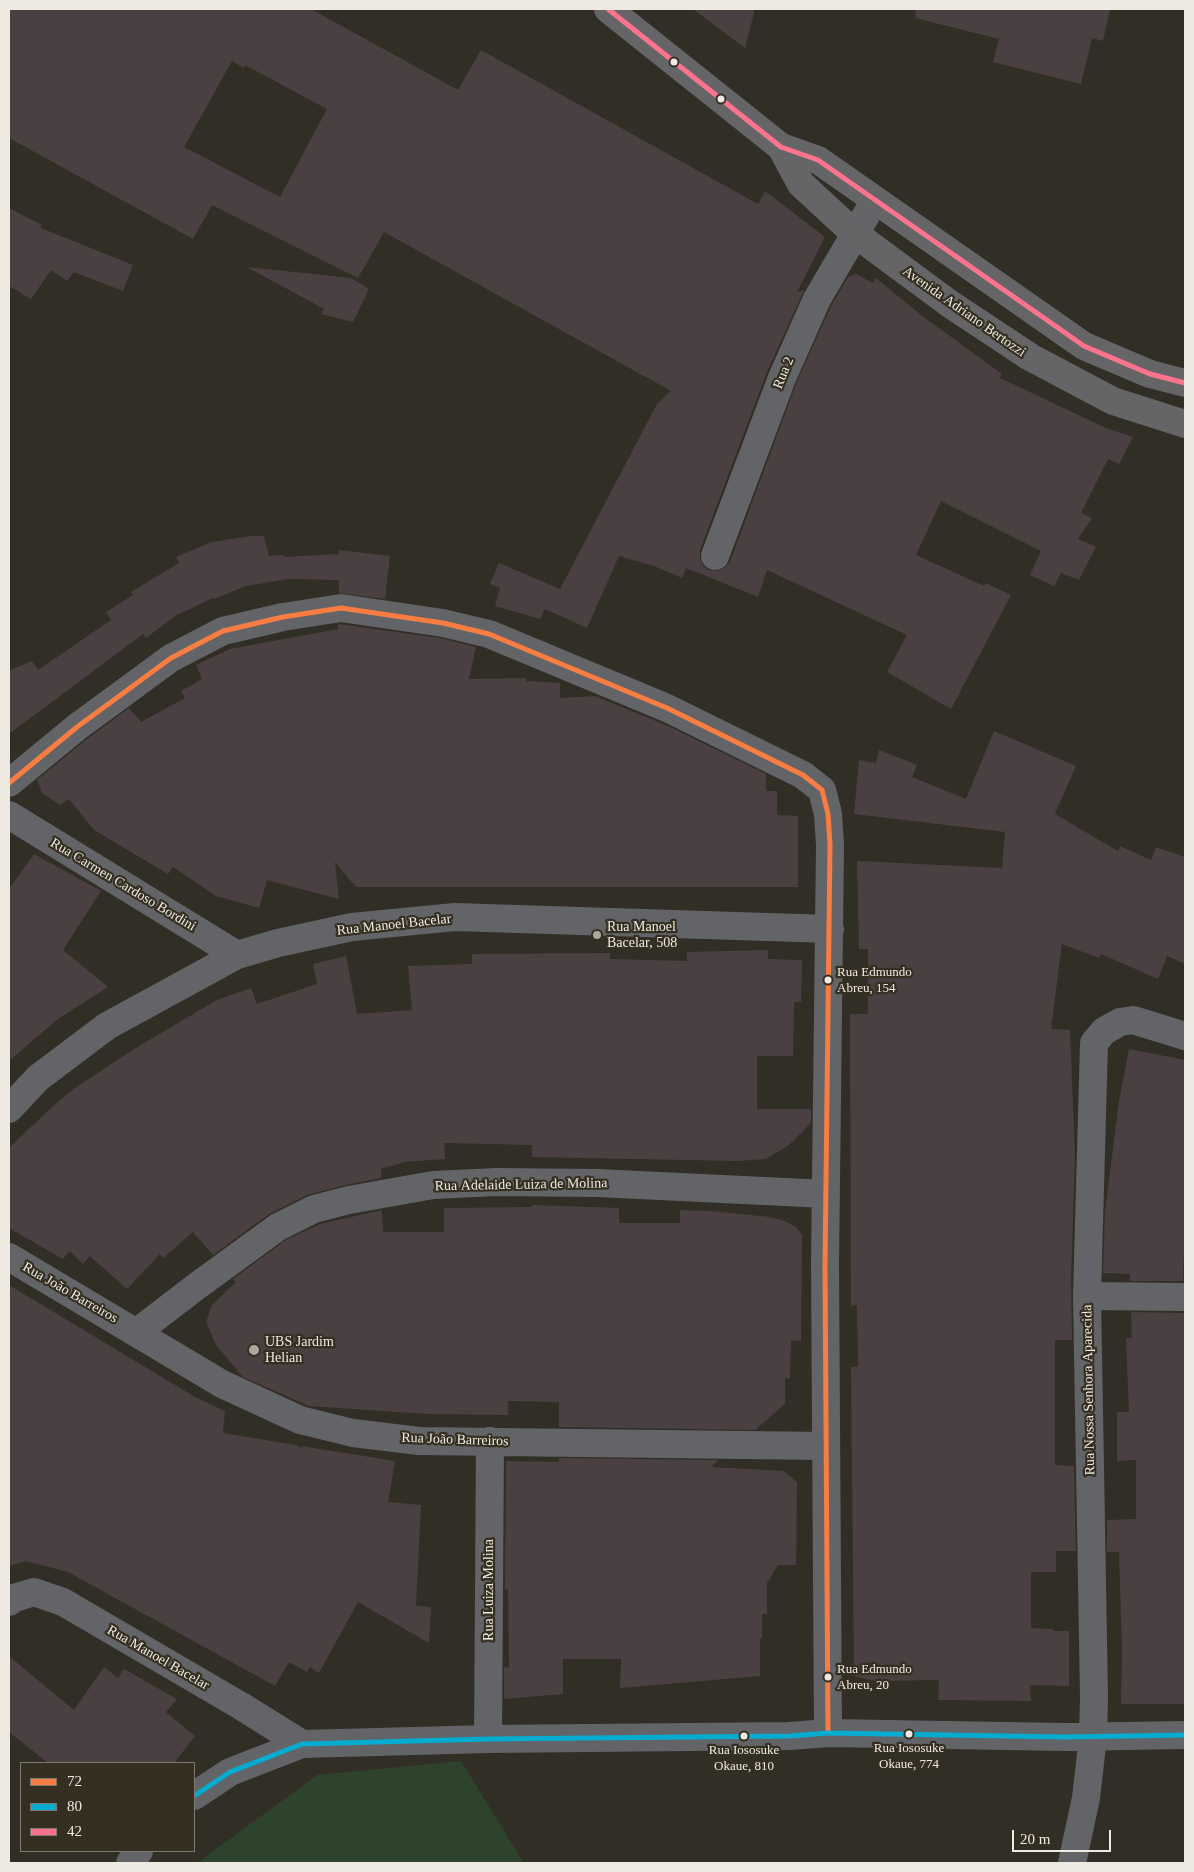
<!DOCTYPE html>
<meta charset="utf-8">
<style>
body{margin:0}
#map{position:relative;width:1194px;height:1872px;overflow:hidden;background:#312e26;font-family:Georgia,serif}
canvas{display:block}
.frame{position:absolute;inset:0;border:10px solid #eeeae2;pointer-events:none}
.legend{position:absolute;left:20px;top:1762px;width:175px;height:90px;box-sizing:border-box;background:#352f22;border:1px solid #7f7a6f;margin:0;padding:6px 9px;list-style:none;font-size:15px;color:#eeeae2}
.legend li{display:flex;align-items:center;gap:10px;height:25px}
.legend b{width:25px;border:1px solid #7f7a6f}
.scale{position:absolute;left:1012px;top:1830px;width:99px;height:22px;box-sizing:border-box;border:2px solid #eeeae2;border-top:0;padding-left:6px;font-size:15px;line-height:18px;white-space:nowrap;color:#eeeae2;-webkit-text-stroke:4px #352f22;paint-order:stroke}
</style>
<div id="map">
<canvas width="1194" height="1872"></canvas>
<div class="frame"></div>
<ul class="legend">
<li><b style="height:6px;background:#f77d43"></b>72</li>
<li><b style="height:6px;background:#06acd0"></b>80</li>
<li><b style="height:6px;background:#fc738d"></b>42</li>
</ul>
<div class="scale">20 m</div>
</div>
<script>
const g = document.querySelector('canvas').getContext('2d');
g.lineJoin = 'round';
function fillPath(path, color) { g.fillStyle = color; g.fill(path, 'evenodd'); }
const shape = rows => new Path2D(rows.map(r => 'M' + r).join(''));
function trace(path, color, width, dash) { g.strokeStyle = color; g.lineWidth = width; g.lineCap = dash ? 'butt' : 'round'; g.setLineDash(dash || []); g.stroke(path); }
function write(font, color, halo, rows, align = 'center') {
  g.font = font + ' Georgia,serif'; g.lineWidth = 4.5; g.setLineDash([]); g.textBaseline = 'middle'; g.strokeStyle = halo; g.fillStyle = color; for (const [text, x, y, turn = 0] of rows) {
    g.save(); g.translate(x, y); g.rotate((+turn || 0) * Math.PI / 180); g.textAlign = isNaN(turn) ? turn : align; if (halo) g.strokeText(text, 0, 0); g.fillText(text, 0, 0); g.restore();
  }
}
fillPath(shape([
 [461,1761,524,1863,197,1863,317,1775]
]), '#2e432b');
fillPath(shape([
 [9,9,311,9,458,90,481,50,758,204,765,191,825,237,797,292,804,290,767,372,700,550,700,558,703,566,709,570,717,571,724,568,730,562,796,384,831,306,848,277,856,274,873,283,876,278,921,315,1002,374,1000,378,1106,428,1133,437,1119,464,1108,459,1081,513,1092,518,1078,539,1096,547,1079,580,1061,573,1054,586,1030,575,1041,551,941,501,916,555,984,586,986,583,1011,595,951,709,887,672,907,635,767,570,758,597,686,568,682,578,654,566,619,556,587,628,545,609,540,619,495,606,500,588,490,584,499,563,560,589,657,404,671,391,384,232,358,278,212,205,193,239,9,138],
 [232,61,244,68,245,65,327,109,280,197,184,147],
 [693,9,755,9,745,48],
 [916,9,1110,9,1103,41,1092,38,1081,84,993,62,999,39,915,18],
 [9,208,42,225,41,228,133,265,123,291,74,272,67,281,51,270,31,299,9,286],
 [247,267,351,278,369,289,353,322,321,314,324,309],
 [251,536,264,536,269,556,284,555,284,557,339,554,339,550,390,556,385,599,339,593,339,580,288,579,246,586,214,599,213,598,175,616,146,638,143,634,9,734,9,671,32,661,38,670,111,620,106,612,133,595,131,592,179,563,176,557,212,542],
 [338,624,440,638,476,647,469,679,526,678,526,681,560,683,560,698,595,696,668,726,766,774,766,791,777,791,777,815,798,816,798,887,356,887,335,862,339,899,267,880,259,908,216,896,173,867,168,874,94,830,69,799,60,805,42,793,37,780,87,739,129,708,141,722,185,698,181,691,202,679,196,665,230,649,338,629],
 [994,731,1076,766,1055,814,1118,851,1120,846,1151,860,1156,847,1185,857,1185,964,1167,956,1158,979,1101,954,1099,958,1062,944,1051,1029,1070,1030,1075,1157,1071,1279,1072,1340,1055,1340,1055,1465,1074,1466,1076,1551,1056,1551,1056,1572,1031,1572,1031,1628,1053,1629,1053,1631,1069,1631,1069,1686,1030,1685,1031,1701,938,1700,939,1680,875,1681,854,1676,851,1367,858,1367,857,1305,851,1306,850,1014,868,1014,868,949,859,949,857,861,1002,868,1005,832,854,814,859,760,876,763,879,750,917,765,912,777,966,799],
 [34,854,101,891,63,950,108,987,58,1019,9,1061,9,889],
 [768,950,768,959,802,960,801,1002,794,1002,793,1056,757,1056,757,1109,811,1109,811,1123,789,1145,766,1159,738,1161,532,1157,532,1145,444,1143,445,1159,405,1162,381,1169,381,1178,345,1185,307,1195,269,1214,213,1255,193,1232,163,1258,160,1254,127,1289,90,1256,83,1264,70,1251,63,1259,9,1228,9,1148,52,1107,75,1088,134,1049,217,1000,251,988,257,1004,317,984,313,964,346,956,357,1014,412,1010,408,966,472,964,472,954,610,953,610,959,687,961,687,952],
 [1129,1049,1185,1060,1185,1249,1184,1249,1183,1281,1130,1281,1130,1274,1103,1273,1105,1212,1119,1101],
 [532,1205,619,1208,619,1223,680,1223,680,1210,710,1211,770,1217,785,1221,796,1227,802,1235,801,1341,791,1340,790,1379,785,1378,785,1404,755,1430,559,1427,559,1402,508,1401,508,1415,428,1414,309,1406,243,1377,216,1345,206,1322,212,1305,236,1282,233,1279,286,1240,320,1224,382,1210,383,1232,444,1232,444,1208,532,1207],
 [9,1285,195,1397,225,1411,223,1433,296,1445,304,1449,301,1446,395,1461,388,1502,421,1505,416,1606,431,1607,429,1643,358,1602,319,1673,310,1667,307,1672,289,1662,275,1686,68,1572,26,1561,9,1566],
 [1131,1312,1185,1313,1185,1704,1121,1704,1122,1649,1119,1552,1107,1552,1107,1520,1136,1519,1136,1460,1117,1461,1117,1412,1129,1412,1126,1338,1132,1338],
 [559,1458,718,1460,711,1467,783,1471,797,1482,796,1565,778,1565,767,1583,767,1614,762,1614,762,1638,760,1638,760,1676,620,1688,621,1659,563,1659,563,1694,504,1699,504,1667,509,1668,508,1589,505,1589,506,1461,559,1462],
 [9,1656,74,1710,104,1667,118,1678,124,1669,177,1699,166,1712,195,1736,174,1763,48,1763,9,1732]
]), '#4a4042');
trace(shape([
 [715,556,782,378,817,299,875,200],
 [9,783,77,727,171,658,223,631,283,617,341,608,443,623,489,634,667,708,803,775,822,790,828,814,830,845,825,1265,828,1733],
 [9,815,237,955],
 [9,1109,38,1078,107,1026,237,955,278,943,352,927,455,917,830,929],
 [9,1257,222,1384,300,1420,353,1433,419,1441,825,1446],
 [1087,1296,1185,1297],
 [137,1332,197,1286,278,1227,314,1209,349,1200,433,1185,497,1182,597,1183,826,1194],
 [9,1602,14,1598,34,1592,63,1602,241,1706,302,1744],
 [488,1739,490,1441],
 [194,1796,230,1772,302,1744,488,1739,790,1736,828,1733,1065,1737,1185,1735],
 [130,1863,139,1851],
 [1072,1863,1086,1798,1093,1737,1094,1697,1087,1296,1094,1043,1104,1031,1120,1022,1133,1020,1185,1036]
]), '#636467', 28);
trace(shape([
 [608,9,781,147,818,160,1084,346,1150,374,1185,383],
 [781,147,801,184,854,233,950,304,1030,357,1113,401,1185,424]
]), '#656568', 28);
trace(shape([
 [9,783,77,727,171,658,223,631,283,617,341,608,443,623,489,634,667,708,803,775,822,790,828,814,830,845,825,1265,828,1733]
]), '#f77d43', 5);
trace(shape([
 [194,1796,230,1772,302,1744,488,1739,790,1736,828,1733,1065,1737,1185,1735]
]), '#06acd0', 5);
trace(shape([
 [608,9,781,147,818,160,1084,346,1150,374,1185,383]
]), '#fc738d', 5);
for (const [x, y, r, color] of [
 [674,62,4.5,"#eeeae2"],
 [721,99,4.5,"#eeeae2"],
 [597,935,5,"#aca8a0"],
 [828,980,4.5,"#eeeae2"],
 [254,1350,6,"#aca8a0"],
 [828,1677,4.5,"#eeeae2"],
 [909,1734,4.5,"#eeeae2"],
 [744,1736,4.5,"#eeeae2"]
]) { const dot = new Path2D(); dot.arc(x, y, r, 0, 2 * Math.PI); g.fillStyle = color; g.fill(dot); trace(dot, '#352f22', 2); }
write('13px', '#eeeae2', '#352f22', [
 ["Rua Edmundo",837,973],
 ["Abreu, 154",837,989],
 ["Rua Edmundo",837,1670],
 ["Abreu, 20",837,1686],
 ["Rua Iososuke",909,1749,"center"],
 ["Okaue, 774",909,1765,"center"],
 ["Rua Iososuke",744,1751,"center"],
 ["Okaue, 810",744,1767,"center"]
], 'left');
write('14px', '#eeeae2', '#352f22', [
 ["Avenida Adriano Bertozzi",964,312,35],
 ["Rua 2",784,373,-67],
 ["Rua Carmen Cardoso Bordini",123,885,31],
 ["Rua Manoel Bacelar",394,925,-6],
 ["Rua Adelaide Luiza de Molina",521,1185,-1],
 ["Rua João Barreiros",70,1293,30],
 ["Rua Nossa Senhora Aparecida",1089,1390,-91],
 ["Rua João Barreiros",455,1440,2],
 ["Rua Luiza Molina",489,1590,-90],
 ["Rua Manoel Bacelar",158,1658,30]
]);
write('14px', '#eeeae2', '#352f22', [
 ["Rua Manoel",607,927],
 ["Bacelar, 508",607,943],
 ["UBS Jardim",265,1342],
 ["Helian",265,1358]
], 'left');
</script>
